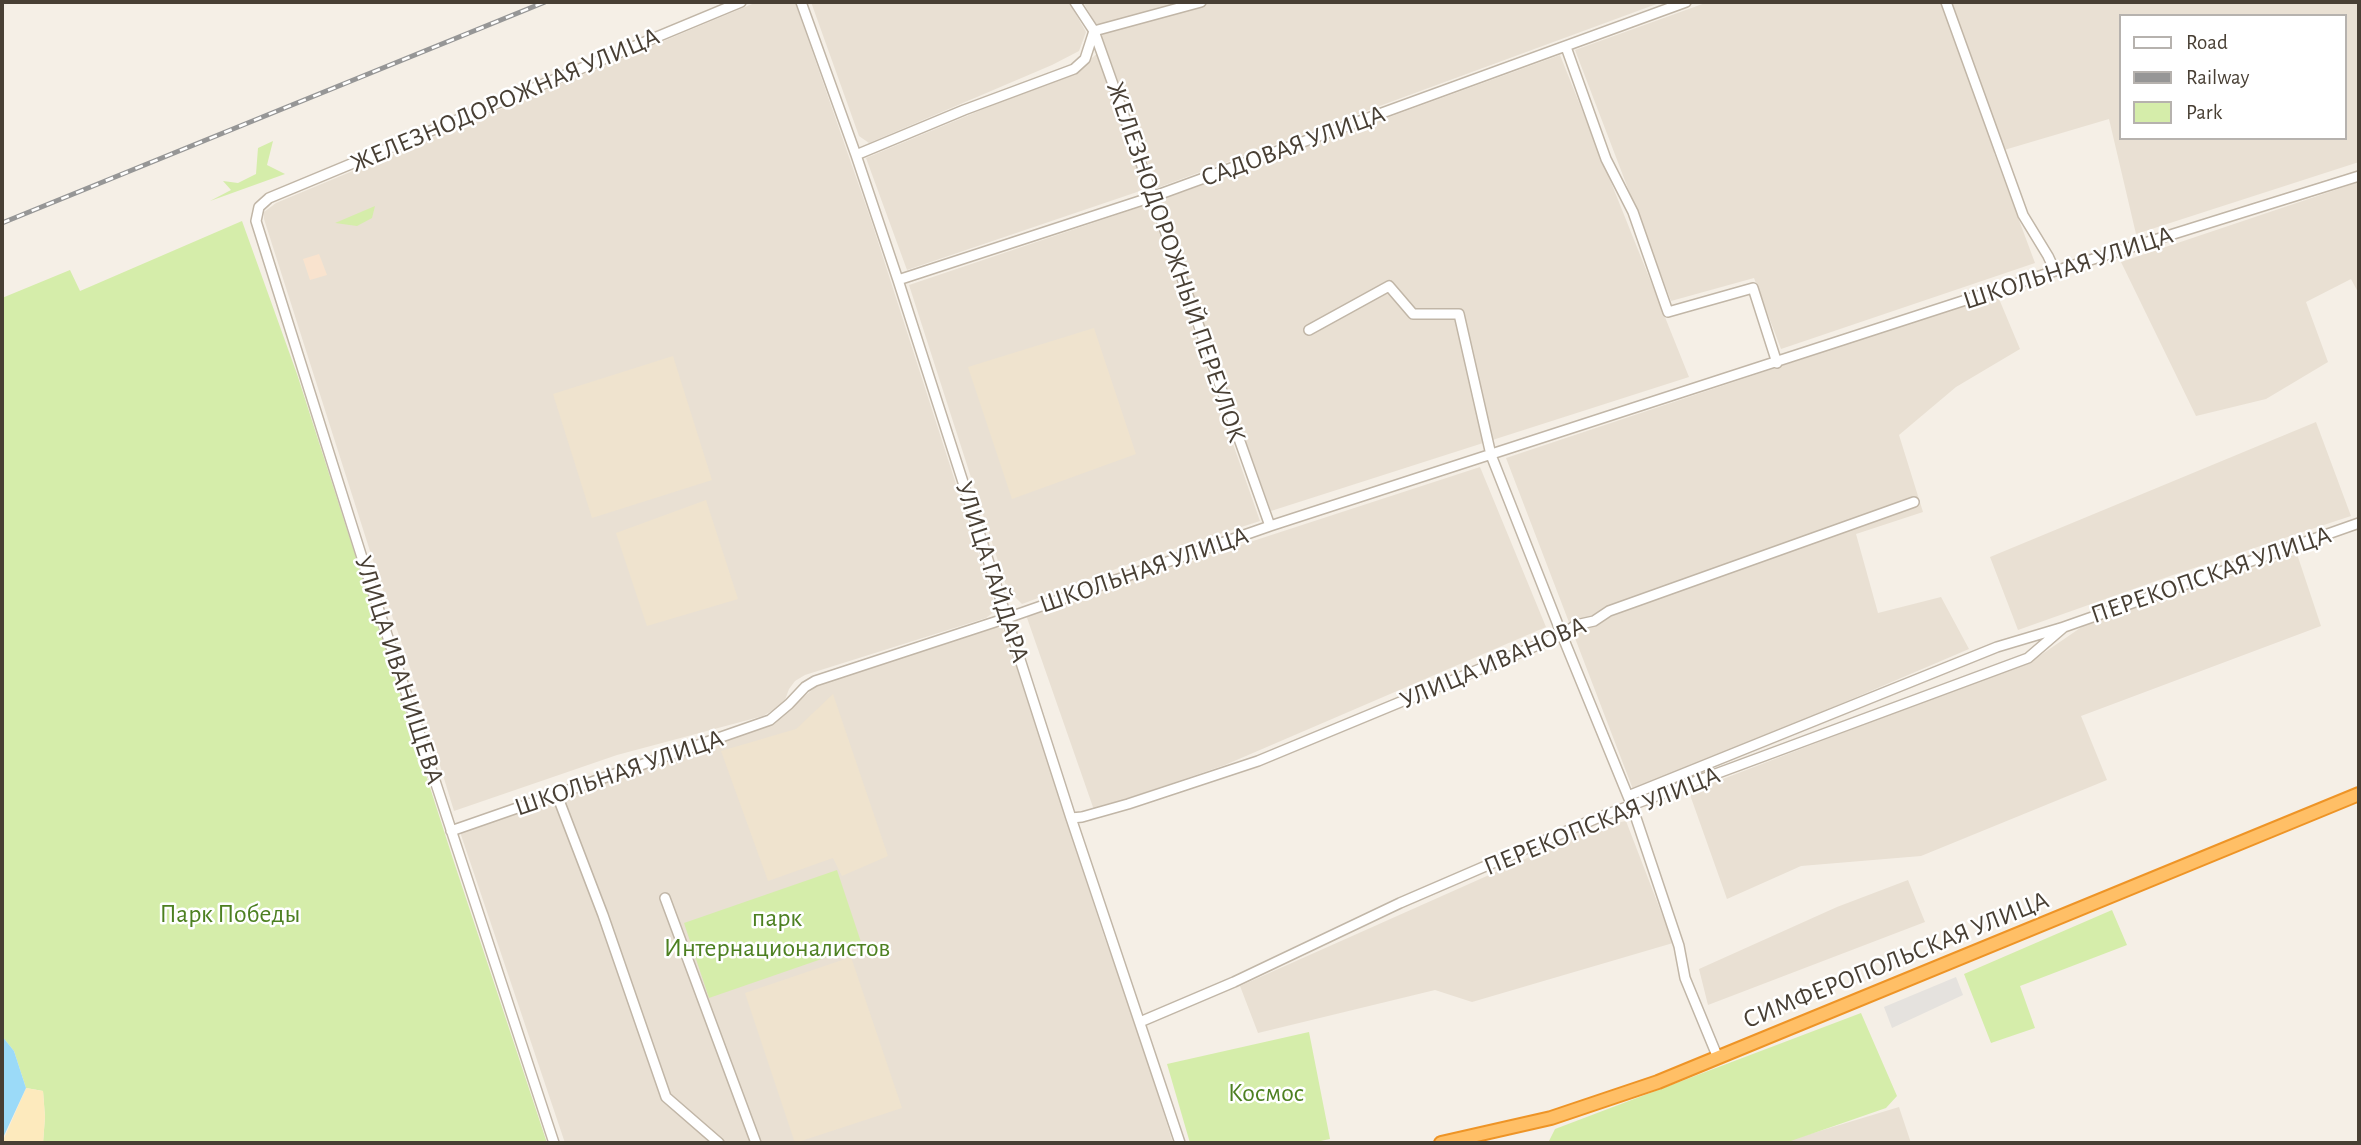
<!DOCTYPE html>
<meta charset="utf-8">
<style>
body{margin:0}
#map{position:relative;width:2361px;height:1145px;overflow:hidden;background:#f5efe6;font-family:"Alegreya Sans",sans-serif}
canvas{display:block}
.frame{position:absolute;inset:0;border:4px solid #483f34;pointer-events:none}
.legend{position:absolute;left:2119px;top:14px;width:228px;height:126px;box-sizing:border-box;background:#fff;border:2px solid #b6b2ae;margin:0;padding:9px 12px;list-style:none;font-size:21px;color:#483f34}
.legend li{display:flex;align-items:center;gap:14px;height:35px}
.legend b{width:35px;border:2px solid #b6b2ae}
</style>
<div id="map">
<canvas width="2361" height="1145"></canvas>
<div class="frame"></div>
<ul class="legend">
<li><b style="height:9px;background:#fff"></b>Road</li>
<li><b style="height:9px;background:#969696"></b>Railway</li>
<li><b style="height:19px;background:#d5edaa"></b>Park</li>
</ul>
</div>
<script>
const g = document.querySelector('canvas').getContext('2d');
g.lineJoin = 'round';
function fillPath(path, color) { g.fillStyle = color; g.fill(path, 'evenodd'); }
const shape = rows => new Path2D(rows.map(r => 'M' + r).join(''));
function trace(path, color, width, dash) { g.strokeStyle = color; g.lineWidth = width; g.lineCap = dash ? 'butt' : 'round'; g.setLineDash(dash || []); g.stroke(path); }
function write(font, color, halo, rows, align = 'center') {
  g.font = font + ' "Alegreya Sans",sans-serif'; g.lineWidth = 5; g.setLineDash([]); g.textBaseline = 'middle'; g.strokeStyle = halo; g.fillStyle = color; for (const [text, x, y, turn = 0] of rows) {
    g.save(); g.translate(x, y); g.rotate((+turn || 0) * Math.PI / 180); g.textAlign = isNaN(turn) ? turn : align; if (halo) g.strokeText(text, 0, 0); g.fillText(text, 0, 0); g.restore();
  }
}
fillPath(shape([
 [757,2,795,2,871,220,993,599,994,612,986,618,805,675,795,681,789,689,785,700,778,707,763,716,617,755,454,811,407,658,377,573,264,219,264,212,276,203],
 [811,2,1069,2,1086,32,1079,51,1052,65,869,143,859,136],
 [1083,2,1662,2,1157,188,1099,29],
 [1708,2,2359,2,2359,162,2136,234,2109,119,1994,153,2035,263,1781,349,1754,278,1671,301,1575,50],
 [2121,16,2345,16,2345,138,2121,138],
 [1100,51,1133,151,1143,190,907,270,866,158,1041,85,1086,63],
 [1560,55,1689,377,1271,511,1158,201],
 [2359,182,2359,294,2351,279,2306,302,2328,362,2266,399,2196,416,2121,262],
 [1149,204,1260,521,1148,557,1022,604,1007,589,909,285],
 [1997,294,2020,349,1956,387,1899,435,1923,512,1856,534,1878,613,1941,597,1969,649,1634,792,1506,458],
 [2316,422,2351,516,2170,576,2018,630,1990,557],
 [1480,467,1546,627,1225,765,1094,810,1026,615],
 [2297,554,2321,626,2081,716,2107,780,1921,856,1801,866,1727,899,1689,792,2035,659,2086,624],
 [996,627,1003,629,1008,641,1104,936,1132,1013,1173,1143,565,1143,459,829,771,724,818,685],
 [1626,821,1673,943,1472,1002,1435,990,1258,1033,1240,986,1599,826],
 [1908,880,1925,922,1708,1005,1699,969,1837,907],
 [1899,1107,1911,1143,1780,1143]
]), '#e9e0d3');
fillPath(shape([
 [319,254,327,275,310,280,303,259]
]), '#f9e3ce');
fillPath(shape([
 [1094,328,1136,454,1012,499,968,367],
 [673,356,712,480,592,518,553,394],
 [706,500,738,599,647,626,616,533],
 [833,694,888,856,842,876,833,858,768,881,721,751,796,729],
 [851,957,902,1108,795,1143,745,993]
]), '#efe3ce');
fillPath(shape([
 [273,141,267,165,285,174,210,201,231,190,223,181,238,183,256,174,258,148],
 [375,206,372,218,357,226,335,223],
 [242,221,297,374,453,859,547,1143,43,1143,45,1117,43,1091,26,1088,14,1051,2,1036,2,298,70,270,80,291],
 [837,870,862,945,709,998,684,923],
 [2112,910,2127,945,2020,986,2035,1028,1991,1043,1964,974],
 [1861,1013,1897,1096,1886,1108,1785,1143,1548,1143,1555,1129],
 [1309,1032,1330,1139,1311,1143,1190,1143,1167,1064]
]), '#d5edaa');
fillPath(shape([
 [26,1088,43,1091,45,1117,43,1143,2,1143]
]), '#fdeabd');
fillPath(shape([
 [1956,977,1963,995,1892,1028,1884,1007]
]), '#e5e2de');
fillPath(shape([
 [2,1036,14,1051,26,1088,2,1140]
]), '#9bdaf8');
const minor = shape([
 [801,2,856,155,898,280,1071,818,1180,1143],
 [1075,2,1094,31,1270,526],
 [1946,2,2023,215,2048,256,2055,271],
 [1566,47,1606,159,1633,212,1668,312,1753,288,1777,363],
 [856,155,964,110,1074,69,1085,59,1094,31,1201,2],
 [898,280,1152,197,1686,2],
 [1309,330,1389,286,1413,314,1459,314,1491,455,1562,635,1632,806,1679,946,1685,978,1718,1058],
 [557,795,603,915,666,1097,719,1143],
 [1628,796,1997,647,2064,627,2359,523],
 [1071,818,1082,817,1128,804,1258,761,1562,635,1576,625,1594,621,1609,611,1914,502],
 [451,831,770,720,789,704,805,687,815,681,1007,618,1270,526,2055,271,2359,176],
 [665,898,756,1143],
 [1140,1022,1234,982,1400,903,1597,818,2028,658,2064,627],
 [554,1143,370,583,256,221,259,207,269,198,741,2]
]);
const highway = shape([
 [1441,1143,1551,1118,1658,1082,2359,794]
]);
trace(minor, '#c1b6a7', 12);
trace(highway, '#ee9426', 16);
trace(minor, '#fff', 9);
trace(highway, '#ffbf66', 12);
const rail = shape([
 [2,223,545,2]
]);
trace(rail, '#969696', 5);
trace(rail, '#fff', 2.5, [8]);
write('26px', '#483f34', '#fff', [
 ["ЖЕЛЕЗНОДОРОЖНАЯ УЛИЦА",505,100,-23],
 ["САДОВАЯ УЛИЦА",1293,146,-20],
 ["ЖЕЛЕЗНОДОРОЖНЫЙ ПЕРЕУЛОК",1176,262,71],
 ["ШКОЛЬНАЯ УЛИЦА",2068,268,-18],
 ["ШКОЛЬНАЯ УЛИЦА",1144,570,-19],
 ["УЛИЦА ГАЙДАРА",992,572,72],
 ["ПЕРЕКОПСКАЯ УЛИЦА",2211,575,-19],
 ["УЛИЦА ИВАНОВА",1493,663,-23],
 ["УЛИЦА ИВАНИЩЕВА",399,670,72],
 ["ШКОЛЬНАЯ УЛИЦА",619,773,-19],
 ["ПЕРЕКОПСКАЯ УЛИЦА",1602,821,-22],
 ["СИМФЕРОПОЛЬСКАЯ УЛИЦА",1896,960,-22]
]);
write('26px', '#4d8021', '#fff', [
 ["Парк Победы",230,914],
 ["парк",777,918],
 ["Интернационалистов",777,948],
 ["Космос",1266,1093]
]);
</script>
